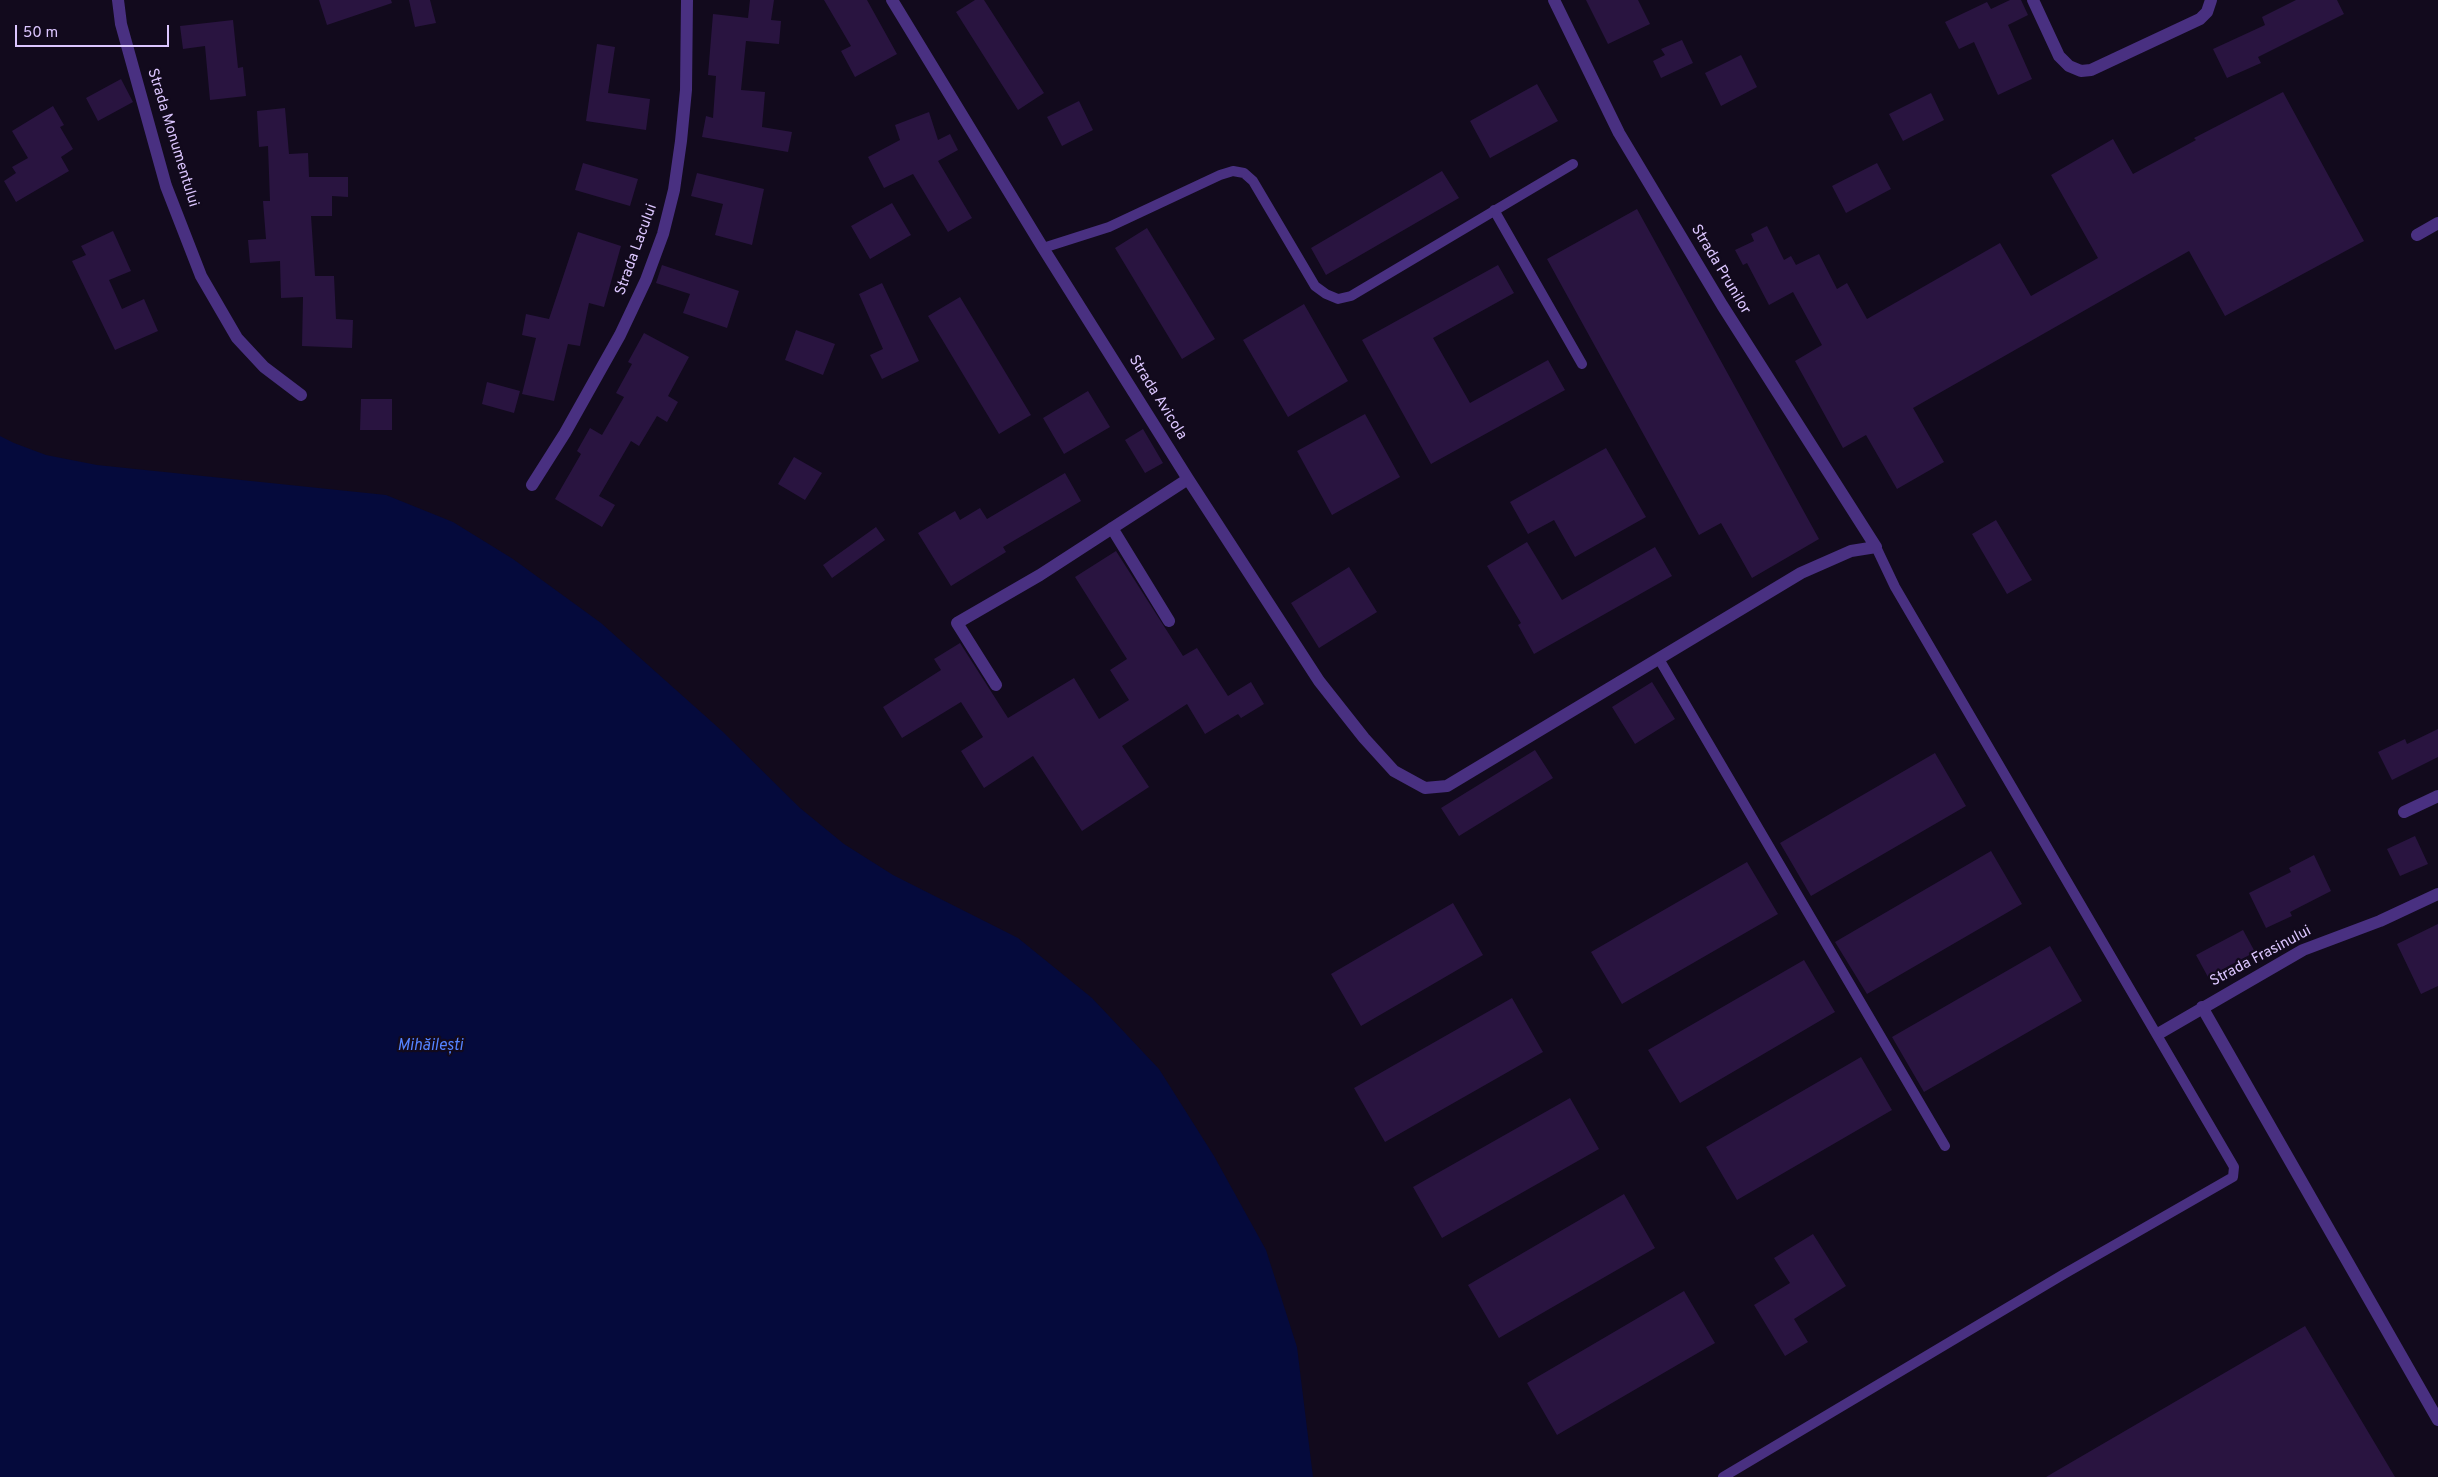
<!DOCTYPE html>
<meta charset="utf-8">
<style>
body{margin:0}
#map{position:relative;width:2438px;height:1477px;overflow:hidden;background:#120a1d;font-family:Overpass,sans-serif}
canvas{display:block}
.scale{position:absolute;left:15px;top:25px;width:154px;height:22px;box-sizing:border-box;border:2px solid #dcc6ff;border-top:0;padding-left:6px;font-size:15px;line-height:18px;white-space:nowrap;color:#dcc6ff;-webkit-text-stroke:4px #120a1d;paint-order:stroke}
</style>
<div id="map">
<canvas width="2438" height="1477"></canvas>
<div class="scale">50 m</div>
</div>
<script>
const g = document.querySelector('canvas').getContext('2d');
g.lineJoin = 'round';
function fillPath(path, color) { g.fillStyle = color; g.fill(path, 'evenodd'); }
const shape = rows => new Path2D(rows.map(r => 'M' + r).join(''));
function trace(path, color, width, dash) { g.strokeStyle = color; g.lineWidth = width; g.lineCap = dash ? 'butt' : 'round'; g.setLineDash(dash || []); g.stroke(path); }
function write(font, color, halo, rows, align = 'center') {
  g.font = font + ' Overpass,sans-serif'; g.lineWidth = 4.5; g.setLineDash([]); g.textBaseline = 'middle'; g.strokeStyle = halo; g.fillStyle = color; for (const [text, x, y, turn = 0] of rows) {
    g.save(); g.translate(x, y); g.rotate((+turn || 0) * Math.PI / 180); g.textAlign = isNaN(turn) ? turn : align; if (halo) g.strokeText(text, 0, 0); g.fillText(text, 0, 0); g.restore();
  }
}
fillPath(shape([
 [0,436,14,443,46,455,97,465,386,495,453,522,513,559,601,623,722,731,800,808,844,844,893,875,1018,938,1092,998,1159,1069,1214,1156,1266,1250,1297,1347,1313,1477,0,1477]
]), '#050a3c');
fillPath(shape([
 [319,0,391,0,392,3,327,25],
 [409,0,430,0,436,23,415,27],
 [750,0,774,0,771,20,781,21,779,44,746,41,741,90,765,92,762,127,792,132,788,152,702,137,706,116,713,118,716,76,708,75,713,14,748,18],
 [824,0,867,0,897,54,855,77,841,51,851,46],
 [975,0,984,0,1044,93,1018,110,956,12],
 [1586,0,1638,0,1650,24,1608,44],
 [2010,0,2021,0,2028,15,2008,25,2032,79,1998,95,1974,42,1959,49,1945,22,1987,2,1991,9],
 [2296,0,2337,0,2344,14,2258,57,2261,63,2227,78,2213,49,2265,25,2262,17],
 [233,20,238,68,243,67,246,96,210,100,205,46,183,49,180,26],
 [1682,40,1693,63,1661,78,1653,61,1665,55,1661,49],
 [597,44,615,47,608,93,650,99,646,130,586,121],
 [1741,55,1757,87,1721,106,1705,73],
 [121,79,133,102,98,121,86,98],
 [1537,84,1558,121,1490,158,1470,121],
 [2283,92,2364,241,2225,316,2189,251,1913,408,1944,462,1897,489,1866,435,1843,448,1795,361,1822,345,1793,292,1769,305,1747,263,1743,265,1735,250,1754,241,1751,234,1767,226,1784,260,1791,256,1796,265,1819,254,1837,289,1847,283,1867,319,2000,243,2031,296,2098,258,2051,175,2113,139,2133,174,2196,140,2194,138],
 [1931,93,1944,120,1903,141,1889,114],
 [1079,101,1093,130,1062,146,1047,117],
 [53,106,64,125,60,127,73,149,61,157,69,171,16,202,4,181,16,173,12,167,28,158,12,131],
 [285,108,289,154,308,153,309,177,348,177,348,197,332,196,332,216,311,216,315,276,334,276,336,319,353,320,352,348,302,346,303,297,281,298,280,261,250,263,248,240,266,239,263,201,270,201,268,146,259,147,257,111],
 [929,112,938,140,950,134,958,150,938,161,972,218,948,232,913,174,884,188,868,157,900,140,895,125],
 [583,163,638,179,630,206,575,190],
 [1877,163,1891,189,1846,213,1832,186],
 [1442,171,1459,198,1326,275,1311,248],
 [697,173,764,189,752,245,715,235,723,204,691,196],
 [892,203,911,235,870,259,851,226],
 [1637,209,1819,539,1752,578,1721,523,1699,535,1547,259],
 [1147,228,1215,339,1182,359,1115,248],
 [113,231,131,271,109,280,122,309,144,299,158,331,115,350,72,261,86,255,81,246],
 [578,232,621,246,604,307,589,303,580,346,568,344,554,401,522,394,536,338,522,335,526,314,549,319],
 [662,265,739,291,727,328,683,313,690,294,656,283],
 [1498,265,1514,293,1433,338,1470,403,1548,360,1565,390,1431,464,1362,340],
 [882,283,919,361,882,379,870,355,883,349,859,294],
 [960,297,1031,415,999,434,928,316],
 [1304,304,1348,381,1288,417,1243,340],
 [796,330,835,344,823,375,785,360],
 [644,333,689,357,668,396,678,402,667,422,657,416,639,446,631,441,599,496,615,505,602,527,555,499,581,454,577,451,590,428,602,435,624,397,616,393,632,364,628,362],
 [487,382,520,391,514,413,482,404],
 [1088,391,1110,427,1064,454,1043,418],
 [361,399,392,399,392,430,360,430],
 [1365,414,1400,477,1332,515,1297,451],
 [1143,429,1163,463,1145,473,1125,440],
 [1606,448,1646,517,1575,557,1554,520,1528,534,1510,502],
 [794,457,822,473,805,500,778,484],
 [1065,473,1081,501,1003,547,1006,552,951,586,918,533,955,511,960,520,980,508,987,519],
 [1996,520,2032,580,2007,594,1972,534],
 [876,527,885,540,832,578,823,565],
 [1527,542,1562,600,1655,547,1672,576,1534,654,1518,625,1521,623,1487,566],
 [1116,551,1183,656,1197,648,1228,696,1251,682,1264,704,1241,718,1238,714,1205,734,1187,704,1122,746,1149,787,1082,831,1033,756,984,788,961,751,983,737,961,702,902,738,883,707,941,670,934,659,960,643,1008,718,1074,678,1099,719,1129,700,1110,670,1127,659,1075,577],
 [1349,567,1377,612,1319,648,1291,603],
 [1652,682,1675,719,1635,744,1612,707],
 [2438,729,2438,757,2392,780,2378,752,2405,739,2407,744],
 [1535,750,1553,778,1459,836,1441,808],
 [1935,753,1966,806,1811,896,1780,843],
 [2415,836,2428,864,2400,876,2387,849],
 [1991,851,2022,904,1867,994,1835,942],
 [2314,855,2331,891,2290,912,2292,916,2266,928,2249,893,2291,872,2289,868],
 [1747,862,1778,914,1622,1004,1591,952],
 [1453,903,1483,955,1361,1026,1331,974],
 [2438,924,2438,986,2421,994,2397,944],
 [2243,930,2255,952,2208,977,2196,955],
 [2050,946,2082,1001,1924,1092,1892,1037],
 [1804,960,1835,1012,1680,1103,1648,1050],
 [1512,998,1543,1052,1385,1142,1354,1088],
 [1861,1057,1892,1110,1737,1200,1706,1147],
 [1570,1098,1599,1149,1442,1238,1413,1187],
 [1624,1194,1655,1248,1499,1338,1468,1285],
 [1813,1234,1846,1286,1794,1319,1808,1342,1785,1356,1754,1305,1790,1283,1774,1258],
 [1684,1291,1715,1343,1557,1435,1527,1383],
 [2305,1326,2395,1477,2046,1477]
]), '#291440');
trace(shape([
 [1494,210,1582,364],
 [1043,248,1109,227,1220,175,1233,171,1244,173,1253,181,1315,286,1326,294,1338,299,1351,296,1573,164],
 [1659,659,1945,1146],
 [1723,1477,2064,1274,2233,1177,2234,1167,1895,587,1876,547]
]), '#493081', 10);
trace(shape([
 [118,0,121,24,166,186,201,276,237,338,264,367,301,395],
 [892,0,1043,248,1188,479,1319,681,1364,738,1394,771,1425,788,1447,786,1801,573,1851,551,1876,547,1722,305,1619,133,1554,0],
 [2033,0,2059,56,2069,66,2081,71,2091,70,2200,19,2207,12,2211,0],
 [2417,235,2438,223],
 [532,485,565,433,620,335,646,280,663,234,674,190,681,141,686,90,687,0],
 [1112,528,1169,621],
 [996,685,957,623,1040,575,1188,479],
 [2404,812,2438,796],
 [2202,1007,2438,1420],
 [2158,1034,2303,950,2380,921,2438,894]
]), '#493081', 12);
write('15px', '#dcc6ff', '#120a1d', [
 ["Strada Monumentului",172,138,73],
 ["Strada Lacului",637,250,-70],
 ["Strada Prunilor",1720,270,59],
 ["Strada Avicola",1157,398,58],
 ["Strada Frasinului",2261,957,-28]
]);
write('italic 16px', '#5483ff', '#120a1d', [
 ["Mihăilești",430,1047]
]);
</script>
